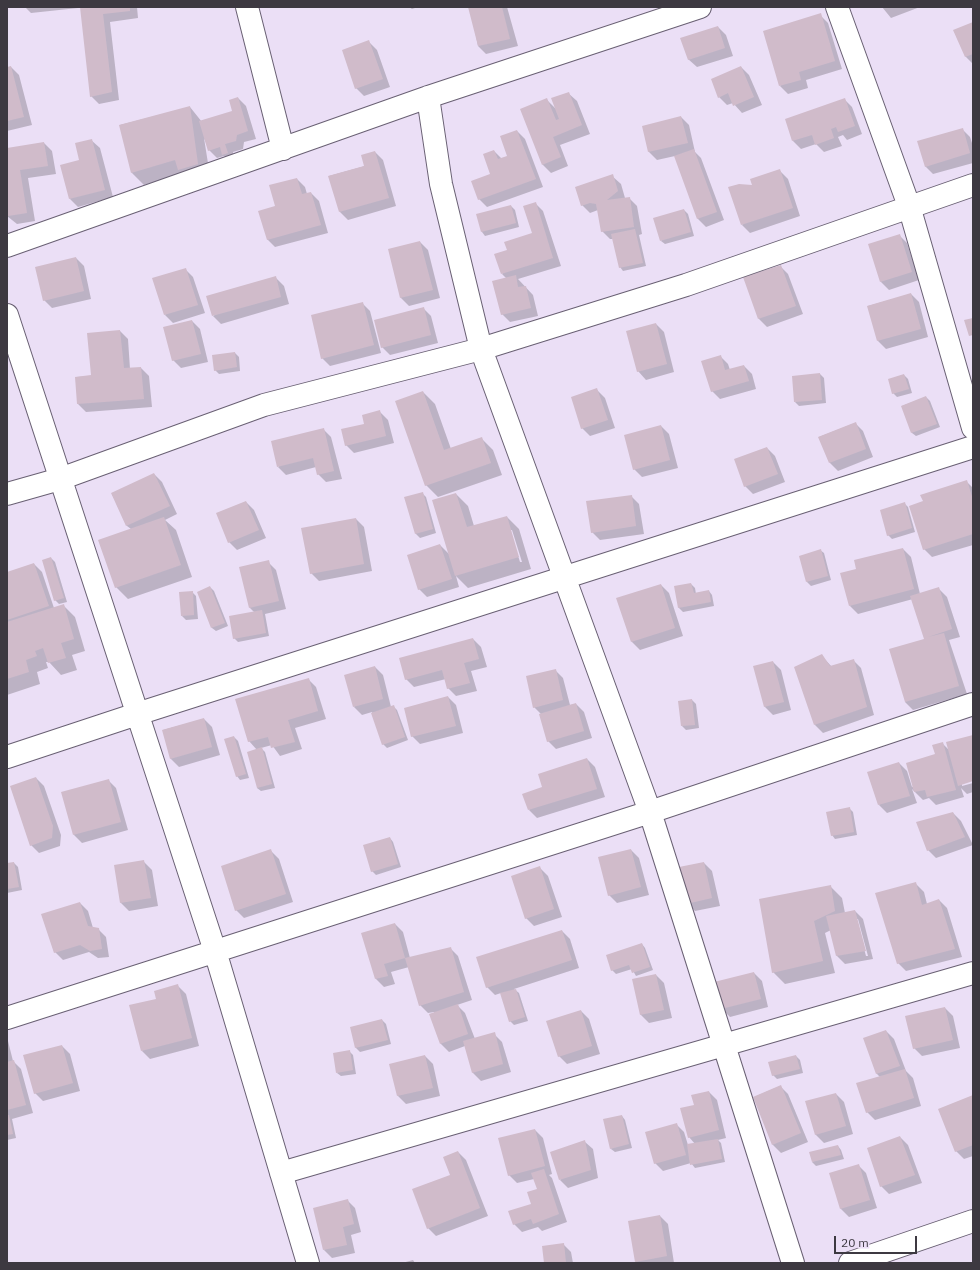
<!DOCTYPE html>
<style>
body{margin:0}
#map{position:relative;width:980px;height:1270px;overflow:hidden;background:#ebdff6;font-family:"IBM Plex Sans",sans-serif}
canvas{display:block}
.frame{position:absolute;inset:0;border:8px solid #3d3941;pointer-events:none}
.scale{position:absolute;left:834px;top:1236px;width:83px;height:18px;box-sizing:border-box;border:2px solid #3d3941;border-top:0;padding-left:5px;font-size:12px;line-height:14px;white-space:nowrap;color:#3d3941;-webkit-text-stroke:3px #ebdff6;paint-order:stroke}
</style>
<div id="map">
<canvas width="980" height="1270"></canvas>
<div class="frame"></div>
<div class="scale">20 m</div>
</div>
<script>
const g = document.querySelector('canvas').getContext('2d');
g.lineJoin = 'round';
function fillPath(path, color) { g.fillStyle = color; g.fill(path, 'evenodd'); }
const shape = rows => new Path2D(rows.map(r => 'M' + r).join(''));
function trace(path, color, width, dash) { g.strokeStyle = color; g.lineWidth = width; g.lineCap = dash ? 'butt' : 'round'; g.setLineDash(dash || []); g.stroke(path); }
fillPath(shape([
 [25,7,77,7,78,8,31,13],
 [81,7,137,7,138,18,110,22,119,100,99,104,91,96],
 [409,7,418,7,412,9],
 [470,7,507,7,518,46,486,54,478,46],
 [882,7,920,7,891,18],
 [820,15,828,23,842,69,806,80,808,88,788,94,780,86],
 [973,23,973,64,966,57,954,31],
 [718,27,726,35,733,56,697,67,688,59],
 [369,42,377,50,390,87,364,96,356,88],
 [11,67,19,75,32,125,7,131,7,68],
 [741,67,749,75,762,105,742,113,733,103,727,105,719,97],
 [568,93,577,101,590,134,560,145,568,166,551,173,543,165,521,110,547,100,556,109],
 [238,98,246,106,256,139,244,142,243,149,233,152,235,161,230,162,224,156,217,158,209,150,204,138,210,176,183,173,144,185,132,173,120,125,190,107,202,122,234,112],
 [844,99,852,107,862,134,847,140,843,135,838,137,842,146,824,152,816,144,801,149,793,141,786,120],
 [681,117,689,125,695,152,701,158,724,220,706,227,698,219,675,156,657,160,649,152,643,127],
 [962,129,970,137,973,146,973,163,933,174,925,166],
 [517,131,525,139,543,187,487,207,479,199,492,175,494,151,502,159,509,156],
 [91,140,100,148,113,197,78,207,70,199,80,160],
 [44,143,52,151,56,174,28,178,35,221,17,224,7,216,7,149],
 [375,152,383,160,396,206,348,220,340,212,329,176,365,166],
 [780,171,788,179,800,216,750,233,742,225],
 [612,176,621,184,625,198,629,198,637,206,642,234,639,235,646,266,623,271,620,267,613,239,610,239,602,231,598,210,590,213,582,205],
 [297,179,305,187,307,194,311,193,319,201,328,233,275,247,267,239,276,207],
 [535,203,543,211,561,266,518,279,533,295,538,316,510,322,502,314,507,279,502,274,533,234],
 [511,206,515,210,519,227,485,236,482,232,477,215],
 [684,210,688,214,694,236,665,244,661,241],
 [899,235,907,243,919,280,889,290,881,282,869,245],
 [420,242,428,250,440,298,409,306,401,298,389,250],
 [76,258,84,266,91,299,52,308,44,300],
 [780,266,788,274,803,314,767,327,759,319,744,278],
 [185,269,193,277,205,313,173,323,165,315],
 [276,278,284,286,289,304,221,324,213,316],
 [911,294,919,302,928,337,886,349,878,341,868,306],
 [362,303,370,311,381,353,330,366,322,358],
 [423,308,431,316,438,343,390,355,382,347],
 [192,321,200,329,208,362,181,368,173,360],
 [656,324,664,332,674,372,646,380,638,371],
 [120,331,128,339,130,369,141,368,149,376,152,407,86,412,78,404,76,377,92,376],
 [235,353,239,357,240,371,219,374,215,370],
 [720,356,728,364,730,370,744,366,752,374,756,389,720,399,712,391],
 [820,374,824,378,826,403,799,406,795,402],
 [904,375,908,379,912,393,897,397,893,393],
 [597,390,605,398,615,428,590,436,582,428],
 [423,392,435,404,451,449,481,438,493,450,502,475,438,497,426,485],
 [926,397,930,401,940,427,916,436,912,433,902,406],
 [380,412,388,420,394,443,354,453,346,445],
 [855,423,863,431,873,457,838,471,830,463,819,437],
 [661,426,669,434,678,468,642,477,634,469],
 [323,429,331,437,342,479,326,482,318,474,316,467,286,475,278,467],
 [767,448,775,456,785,482,753,494,745,486],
 [154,474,162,482,177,514,165,520,176,530,192,577,128,599,116,587,131,529,127,526,112,494],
 [966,481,973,488,973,545,932,557,924,549,924,502],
 [422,493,426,497,436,533,420,538,416,534,405,498],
 [456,494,468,506,474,526,507,517,519,529,531,569,468,588,456,576,459,587,427,597,419,589,440,545,449,554],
 [510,530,512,530,522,562,520,562],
 [631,496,639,504,644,534,600,540,592,532],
 [246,502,254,510,266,538,237,550,229,542],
 [904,503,908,507,915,532,892,539,888,535],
 [356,519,364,527,372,571,319,581,311,573],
 [903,549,911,557,920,594,939,589,947,597,960,637,949,640,967,694,913,710,905,702,925,639,913,599,858,614,850,606,858,570],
 [820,550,824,553,831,580,811,586,807,582,800,557],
 [51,558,55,562,67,602,59,604,55,600],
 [268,562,276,570,286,609,265,614,269,636,238,642,234,638,254,612,250,608,240,568],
 [34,564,42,572,54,608,63,605,75,617,85,651,72,655,77,670,61,675,49,662,46,662,48,668,37,672,40,684,7,695,7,573],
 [691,584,695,588,696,594,709,591,712,595,714,606,683,612,679,608,675,587],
 [661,585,669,593,683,636,640,650,632,642,618,599],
 [210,587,214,591,228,626,216,631,212,628],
 [192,592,196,596,198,619,186,620,182,616],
 [473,639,481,647,487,667,471,671,477,691,456,696,448,688,446,679,414,687,406,679],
 [821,655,832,667,853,660,861,668,874,715,823,733,815,725],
 [773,662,781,670,791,710,773,715,765,707],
 [375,667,383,675,391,707,393,706,397,710,408,740,387,748,383,744,372,712,362,715,354,707],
 [555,670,563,678,570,705,576,704,584,712,592,738,556,749,548,741,541,714,534,707],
 [308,679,316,687,326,719,295,728,302,749,280,756,272,745,261,748,265,752,275,788,261,791,257,788,257,750,249,741],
 [448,697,456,705,463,733,420,744,412,736],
 [692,700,696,704,699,728,686,730,682,726,679,702],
 [204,719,212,727,220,755,179,767,171,759,163,730],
 [973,736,973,780,962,784,962,786,973,783,973,792,967,794,961,788,964,797,936,805,929,798,923,800,912,789,917,803,887,813,879,805,899,763,907,771,912,787,914,786,943,744,949,750],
 [234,737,238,741,249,778,240,780,237,776],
 [587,759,595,767,605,797,537,818,529,810,544,788],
 [36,778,44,786,61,835,60,846,39,853,31,845],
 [108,780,116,788,128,830,82,843,74,835,62,793],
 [849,808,853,812,857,835,835,839,832,835],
 [953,813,961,821,973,845,936,858,928,850],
 [390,838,393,842,401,867,376,875,372,871],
 [631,850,639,858,649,895,617,903,609,895],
 [271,851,279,859,293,902,244,918,236,910],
 [144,862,152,870,158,906,129,911,121,903,115,866],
 [14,863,18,867,22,890,7,893,7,864],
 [704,863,712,871,720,906,695,911,687,903],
 [540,868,548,876,562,917,534,926,526,918],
 [916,884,924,892,927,904,939,900,947,908,962,957,906,971,898,963],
 [830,886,842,898,845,913,855,911,863,919,873,959,845,964,837,956,831,930,825,933,835,973,785,984,773,972],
 [856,919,858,919,868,956,866,956],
 [80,903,88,911,93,928,98,929,106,937,109,957,98,958,89,952,63,960,55,952],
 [395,924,403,932,410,958,450,948,458,956,472,1000,457,1005,465,1013,475,1039,494,1034,502,1042,511,1072,481,1081,473,1073,465,1046,449,1052,441,1044,430,1015,434,1013,434,1012,428,1013,420,1005,409,967,391,972,395,984,384,987,376,979,363,933],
 [562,931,570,939,579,968,514,989,519,993,528,1021,514,1025,510,1021,501,993,495,995,487,987],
 [642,944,645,948,653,970,636,976,632,969,616,974,612,970],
 [754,973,762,981,768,1007,730,1017,722,1009],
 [656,975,664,983,672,1018,649,1023,641,1015,633,980],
 [178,986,186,994,199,1046,150,1059,142,1051,157,999],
 [945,1008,953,1016,960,1048,922,1056,914,1048],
 [581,1011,589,1019,600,1054,567,1064,559,1056],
 [382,1020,386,1024,391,1044,360,1052,356,1048,351,1028],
 [886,1031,894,1039,906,1071,913,1078,921,1106,875,1120,867,1112,880,1077,877,1074,865,1039],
 [7,1037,13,1061,21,1069,33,1113,12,1119,16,1138,7,1140],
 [62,1046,70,1054,80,1091,43,1101,35,1093],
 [349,1051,353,1055,356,1074,341,1076,337,1073],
 [425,1056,433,1064,440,1096,406,1104,398,1096,390,1065],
 [796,1056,800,1060,803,1073,777,1079,773,1075],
 [780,1086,788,1094,808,1142,781,1153,773,1145,754,1097],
 [709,1092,717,1100,726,1138,718,1140,721,1143,725,1162,695,1168,691,1163,663,1171,655,1163,676,1124,684,1132,688,1145,695,1144,689,1137,695,1106],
 [836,1094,844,1102,853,1134,824,1143,816,1135,806,1102],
 [973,1096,973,1156,964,1159,956,1151],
 [622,1116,625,1120,632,1148,615,1152,611,1149],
 [535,1130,543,1138,552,1174,549,1175,552,1178,567,1222,542,1231,538,1227,522,1232,514,1224,532,1205,538,1189,534,1179,517,1183,509,1175],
 [900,1137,908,1145,922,1183,889,1194,881,1186],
 [585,1142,593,1149,598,1178,568,1188,560,1180],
 [838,1146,841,1150,844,1159,816,1166,812,1162],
 [458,1152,466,1160,488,1216,436,1236,428,1228,452,1175],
 [858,1165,866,1173,877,1208,849,1217,841,1209,830,1174],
 [347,1200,355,1208,361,1232,351,1235,355,1253,332,1258,324,1250],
 [660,1216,668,1224,674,1263,637,1263,635,1261],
 [563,1244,571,1252,573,1263,545,1263],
 [413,1260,415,1263,402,1263]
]), '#0003');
fillPath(shape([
 [80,7,130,7,130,11,103,14,112,92,90,97],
 [468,7,502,7,510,39,478,46],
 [821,13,835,61,799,72,801,80,779,86,763,31],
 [973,22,973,54,965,57,953,30],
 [718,26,725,48,688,60,680,38],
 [369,40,383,79,355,89,342,50],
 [11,66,24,117,7,121,7,67],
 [741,66,754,97,733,106,728,93,718,98,711,79],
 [569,92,582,125,553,137,561,157,542,165,520,109,547,98,556,120,559,119,551,98],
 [238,97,248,131,237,135,236,141,225,144,228,153,222,155,220,147,208,151,199,121,232,111,229,100],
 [845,98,855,126,838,132,836,127,831,129,834,138,815,145,812,135,792,141,785,119],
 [190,106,198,164,178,170,175,160,131,173,119,125],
 [681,116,688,143,648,152,642,126],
 [963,128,970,153,925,167,917,141],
 [517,130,536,179,478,200,471,181,490,174,483,154,494,150,498,159,507,156,500,136],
 [92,139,105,190,69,199,60,165,79,160,75,143],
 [44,142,48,166,20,170,27,213,8,216,7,148],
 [694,149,717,212,697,219,674,156],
 [375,151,389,198,339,212,328,176,364,166,361,155],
 [780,169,793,208,741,225,728,187,739,184,752,185,750,179],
 [613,174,618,191,607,200,630,197,634,227,601,232,596,204,590,203,581,206,575,187],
 [297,178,302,194,311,192,321,225,267,240,258,211,275,206,269,185],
 [536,202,553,258,501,274,494,254,507,250,504,242,532,233,523,206],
 [511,205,516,223,481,232,476,214],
 [684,209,691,232,660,241,653,218],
 [635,229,643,263,619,268,611,234],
 [900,234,912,272,880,282,868,244],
 [420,241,433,290,400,298,388,249],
 [76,257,84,291,43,301,35,267],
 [781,265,796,306,758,319,743,277],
 [186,268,198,305,164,315,152,278],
 [516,275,518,287,526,286,531,308,501,315,492,281],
 [276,276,281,297,212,316,206,296],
 [911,293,921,329,877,341,867,306],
 [363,302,374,345,321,359,311,315],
 [424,307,431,335,381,348,374,320],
 [973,318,973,335,969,336,964,320],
 [192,320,201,354,172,361,163,327],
 [656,323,667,364,637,372,626,331],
 [120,330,124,368,141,367,144,399,77,404,75,377,91,375,87,333],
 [235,352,237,367,214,371,212,355],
 [721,355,725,370,744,365,749,381,711,392,701,361],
 [820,373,822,400,794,402,792,376],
 [904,374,909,389,892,394,888,379],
 [597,388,608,420,581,429,571,397],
 [423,391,444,450,482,437,491,463,425,486,395,401],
 [926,396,937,424,911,433,901,406],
 [380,410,386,436,345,446,341,429,364,424,362,415],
 [856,422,866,449,829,463,818,437],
 [661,425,670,460,633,470,624,435],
 [324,428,334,471,317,475,313,458,277,467,271,441],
 [767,447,778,474,744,487,734,459],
 [154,473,170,506,126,526,111,493],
 [967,480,973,500,973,534,923,550,909,506,923,501,920,495],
 [423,492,433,529,415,534,404,497],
 [456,493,467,527,507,516,519,557,455,576,432,500],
 [632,495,636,526,591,533,586,501],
 [246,501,259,530,228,543,216,513],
 [905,502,912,528,887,536,880,510],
 [164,517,181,565,115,588,98,540],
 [356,518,364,564,310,574,301,528],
 [440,544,452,579,418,590,407,555],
 [903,548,914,589,849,606,840,573,856,569,854,560],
 [821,549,828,576,806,582,799,556],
 [51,557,64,598,54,601,42,560],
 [269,560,279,601,249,608,239,567],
 [34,563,49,606,7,620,7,572],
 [691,583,694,593,709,590,711,602,678,608,674,586],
 [661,584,675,628,631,642,616,598],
 [210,586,225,623,211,628,197,592],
 [939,587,952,629,928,637,944,633,959,686,905,702,889,649,924,639,910,596],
 [193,591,194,615,181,616,179,592],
 [64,604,74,639,61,643,66,658,48,663,43,648,35,651,37,656,26,660,29,672,7,679,7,622],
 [262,610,266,633,233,639,229,616],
 [473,638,479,659,464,663,470,683,447,689,442,670,405,680,399,658],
 [822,654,830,666,854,659,867,707,814,725,794,667],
 [773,661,784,702,764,707,753,666],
 [375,666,383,699,353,707,344,675],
 [556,669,563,700,533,708,526,676],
 [309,678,318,711,288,720,295,742,271,748,268,737,248,742,235,699],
 [448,696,456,726,411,737,404,708],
 [692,699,695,725,681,726,678,701],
 [576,703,584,731,547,742,539,714],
 [394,705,405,737,382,745,371,713],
 [204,718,212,747,170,759,162,730],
 [973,735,973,781,958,786,946,742],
 [234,736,246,774,236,777,224,739],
 [943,742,956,790,927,797,925,790,914,792,906,763,935,754,932,745],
 [262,747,272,784,257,788,247,752],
 [587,758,597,789,528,810,522,794,542,787,538,774],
 [899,762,910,796,878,805,867,772],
 [36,777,53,826,52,838,30,846,10,786],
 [109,779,121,822,73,835,61,792],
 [850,807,854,832,831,836,826,812],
 [953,812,965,837,927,851,916,822],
 [390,837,398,864,371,872,363,845],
 [271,849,286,894,235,911,221,866],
 [631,849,641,887,608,896,598,857],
 [144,860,151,898,120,903,114,865],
 [14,862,19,887,7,889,7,863],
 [704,862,712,898,686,904,679,867],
 [540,866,554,909,525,919,511,876],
 [916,882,922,905,939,899,955,949,897,964,875,893],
 [831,885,835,911,814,921,823,961,772,973,759,899],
 [80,902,88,926,99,928,102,949,90,951,80,945,54,953,41,914],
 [855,910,866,951,836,956,826,916],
 [395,923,405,958,384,964,388,976,375,979,361,933],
 [562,930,572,960,486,988,476,957],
 [642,943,650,967,632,973,629,965,611,971,606,955],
 [451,947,464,992,419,1006,405,958],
 [754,972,761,999,721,1009,714,982],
 [656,974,664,1010,640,1015,632,979],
 [178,984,192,1038,141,1051,129,1005,156,999,154,991],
 [516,989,525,1017,509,1022,500,993],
 [458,1004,468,1034,440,1044,429,1014],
 [945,1007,953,1040,913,1049,905,1016],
 [581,1010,592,1046,558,1057,546,1021],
 [382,1019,388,1040,355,1048,350,1027],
 [886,1030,900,1066,876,1074,863,1038],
 [495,1032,503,1064,472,1073,463,1041],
 [62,1045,73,1083,34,1094,23,1055],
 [350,1050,353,1070,336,1073,333,1053],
 [425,1055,433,1088,397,1096,389,1064],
 [796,1055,800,1069,772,1076,768,1062],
 [14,1060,26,1105,7,1110,7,1062],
 [905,1069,914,1098,866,1113,856,1083],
 [781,1085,801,1133,772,1145,753,1097],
 [709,1091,719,1130,688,1138,680,1108,694,1105,691,1095],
 [836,1093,846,1126,815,1135,805,1101],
 [973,1095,973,1145,955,1152,938,1109],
 [7,1115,9,1115,13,1134,7,1135],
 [622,1115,629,1144,610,1149,603,1119],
 [677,1123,686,1155,654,1164,645,1132],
 [535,1129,545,1166,508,1176,498,1138],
 [900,1136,915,1175,880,1187,867,1148],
 [718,1139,722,1159,690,1165,687,1144],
 [585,1140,591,1170,559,1180,550,1152],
 [838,1145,841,1155,812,1162,809,1152],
 [458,1151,480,1208,427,1229,412,1189,450,1175,443,1157],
 [859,1164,870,1200,840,1209,829,1173],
 [544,1169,559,1214,533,1224,531,1219,513,1225,508,1211,531,1204,527,1192,537,1189,531,1173],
 [348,1199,354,1224,343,1227,347,1245,323,1250,313,1208],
 [660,1215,667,1256,635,1262,628,1221],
 [564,1243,566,1263,544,1263,542,1246]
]), '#d0bbca');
const minor = shape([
 [247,7,283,149],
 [837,7,909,206,973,428],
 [428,97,441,184,481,349,650,812,793,1263],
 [7,246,428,97,700,7],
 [7,315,215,951,308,1263],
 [7,494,60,479,264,405,481,349,686,285,973,185],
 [7,757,137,714,973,447],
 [7,1018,650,812,973,704],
 [281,1173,973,973],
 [850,1263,973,1221]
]);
trace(minor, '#696073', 24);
trace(minor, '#fff', 22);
</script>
